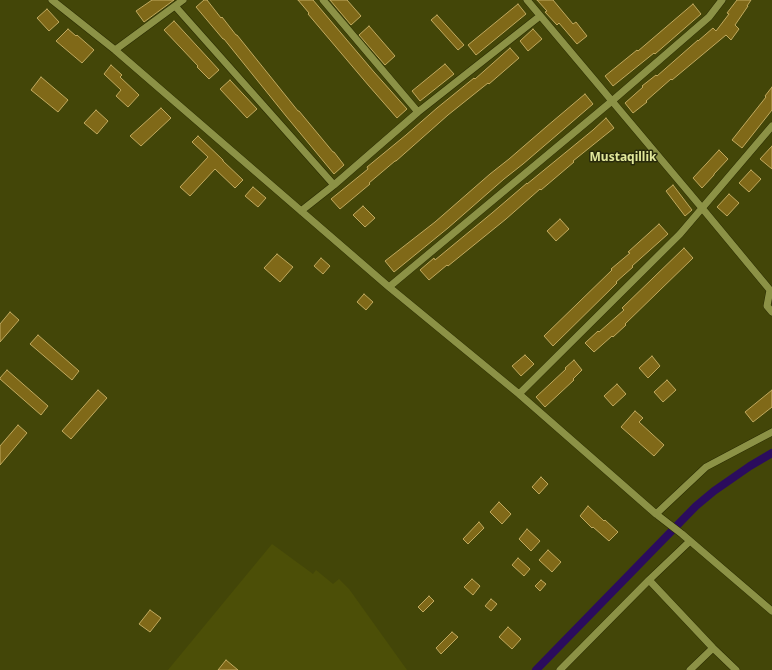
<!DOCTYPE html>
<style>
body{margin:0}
canvas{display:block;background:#434608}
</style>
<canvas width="772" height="670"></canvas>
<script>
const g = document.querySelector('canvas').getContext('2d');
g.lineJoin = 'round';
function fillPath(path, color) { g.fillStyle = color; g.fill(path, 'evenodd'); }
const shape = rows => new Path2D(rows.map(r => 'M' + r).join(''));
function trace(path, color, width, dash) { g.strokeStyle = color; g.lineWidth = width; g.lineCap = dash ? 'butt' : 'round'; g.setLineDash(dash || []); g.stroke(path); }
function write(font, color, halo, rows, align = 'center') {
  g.font = font + ' "Noto Sans",sans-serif'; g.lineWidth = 3; g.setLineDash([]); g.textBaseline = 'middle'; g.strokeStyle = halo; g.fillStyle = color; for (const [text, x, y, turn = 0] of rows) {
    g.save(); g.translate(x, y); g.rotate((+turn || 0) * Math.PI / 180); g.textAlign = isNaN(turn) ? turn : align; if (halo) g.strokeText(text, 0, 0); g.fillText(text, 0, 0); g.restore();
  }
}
fillPath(shape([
 [272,544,313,574,316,570,333,584,339,579,349,589,407,670,168,670]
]), '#4c4f07');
trace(shape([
 [536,670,696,506,714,491,750,466,772,453]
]), '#2b0c5e', 8);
const building = shape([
 [152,0,174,0,144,22,136,11,152,0],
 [204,0,207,0,221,18,222,17,236,35,237,35,298,111,299,111,333,152,334,152,344,165,334,174,286,116,224,39,223,39,196,7,204,0],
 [298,0,313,0,374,72,407,109,397,118,369,86,308,14,309,13,298,0],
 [330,0,347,0,361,16,351,25,330,0],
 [537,0,553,0,573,24,576,22,587,36,577,44,559,23,557,25,545,12,547,11,537,0],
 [737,0,751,0,747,6,748,6,735,25,739,29,731,40,726,35,672,80,671,79,646,101,647,102,633,113,625,103,643,87,642,86,656,75,657,76,698,40,698,41,713,28,716,31,729,14,727,13,737,0],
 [518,4,526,14,476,55,468,45,518,4],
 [693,4,701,14,655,54,654,53,613,86,605,76,637,50,638,51,693,4],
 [47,9,59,22,49,31,37,18,47,9],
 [437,15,464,45,458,50,431,20,437,15],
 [174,21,219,70,209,79,197,67,198,66,164,30,174,21],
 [369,26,395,56,385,65,359,35,369,26],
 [68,29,76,36,77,35,94,50,82,63,56,41,68,29],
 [533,29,542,39,528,51,520,41,533,29],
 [510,48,519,58,489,84,488,83,448,115,396,161,395,161,369,183,370,184,340,209,331,199,368,169,367,167,406,135,437,108,474,78,475,79,510,48],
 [445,64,454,74,420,101,412,91,445,64],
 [111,65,122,75,120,77,139,95,128,107,116,96,121,90,104,74,111,65],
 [41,77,68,100,58,112,31,90,41,77],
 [230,80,257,109,247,118,220,89,230,80],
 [772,87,772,110,742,148,732,140,766,97,765,96,772,87],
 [585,94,593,104,523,164,504,179,448,228,394,272,385,261,435,222,490,174,509,159,546,127,585,94],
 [161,108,171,118,141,146,130,136,161,108],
 [96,110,108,121,97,134,84,123,96,110],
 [606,118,614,128,573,161,574,162,541,190,540,189,506,219,448,266,447,265,429,280,420,270,434,258,435,260,492,213,527,183,527,184,593,130,606,118],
 [198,136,223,160,223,161,243,180,235,188,215,169,190,196,180,187,208,157,192,142,198,136],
 [772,146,772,169,760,159,772,146],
 [719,150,728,159,714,174,714,175,702,188,693,178,707,163,719,150],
 [751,170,761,179,749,192,739,183,751,170],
 [673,185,692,210,685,216,666,191,673,185],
 [253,187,266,198,258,207,245,196,253,187],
 [729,194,739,203,727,216,717,207,729,194],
 [363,206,375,218,365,227,353,215,363,206],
 [560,219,569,229,556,241,547,231,560,219],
 [659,224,668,234,632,266,633,267,616,282,617,283,553,346,544,336,612,270,611,269,630,253,628,252,659,224],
 [684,248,693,258,625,324,626,325,613,337,612,336,594,352,585,343,598,331,599,332,624,310,622,308,684,248],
 [277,254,293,267,280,282,264,268,277,254],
 [321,258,330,266,323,274,314,266,321,258],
 [364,294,373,302,366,310,357,302,364,294],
 [10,312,19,320,0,342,0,324,10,312],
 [38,335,79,371,72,380,30,344,38,335],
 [525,355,534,364,521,376,512,366,525,355],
 [652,356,660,366,648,378,639,368,652,356],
 [574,360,582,370,573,379,574,380,545,407,536,397,566,369,565,368,574,360],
 [7,370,48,406,41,415,0,379,0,378,7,370],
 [667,380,676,390,663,402,654,392,667,380],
 [617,384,626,394,613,406,604,396,617,384],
 [98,390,107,398,71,439,62,431,98,390],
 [772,390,772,407,753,422,745,412,772,390],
 [635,411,643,418,639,422,664,445,654,456,621,427,635,411],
 [18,425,27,433,0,465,0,446,18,425],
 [541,477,548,484,539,494,532,487,541,477],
 [499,502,511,514,502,524,490,512,499,502],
 [588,506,604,521,605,520,618,532,609,541,593,527,592,528,580,516,588,506],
 [479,522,484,528,468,544,463,539,479,522],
 [527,529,540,541,531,551,519,539,527,529],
 [548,550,561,562,552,572,539,560,548,550],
 [518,558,530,569,524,576,512,565,518,558],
 [472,579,480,586,473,595,464,587,472,579],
 [541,580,546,584,540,591,535,586,541,580],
 [429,596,434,601,423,612,418,607,429,596],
 [491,599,497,604,491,611,485,606,491,599],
 [150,610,161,618,150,632,139,624,150,610],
 [508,627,521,639,512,649,499,637,508,627],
 [452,632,458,637,441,654,436,648,452,632],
 [226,660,238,670,218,670,226,660]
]);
fillPath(building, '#806918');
trace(building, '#c0a95e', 1);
const minor = shape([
 [52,0,115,50,389,287,519,394,656,514,682,534,772,611],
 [323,0,418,112],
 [527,0,702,208,770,290,767,306,772,312],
 [175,6,334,185],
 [115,50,183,0],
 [301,211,334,185,418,112,540,16],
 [389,287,612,101,709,17,722,0],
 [519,394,680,234,772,126],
 [656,514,706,467,772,432],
 [649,580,713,648,736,670],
 [560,670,649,580,690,541],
 [690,670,713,648]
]);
trace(minor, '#2a2c02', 8);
trace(minor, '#8c9246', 7);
write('bold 12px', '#e2e89b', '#292b0b', [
 ["Mustaqillik",623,158]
]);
</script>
